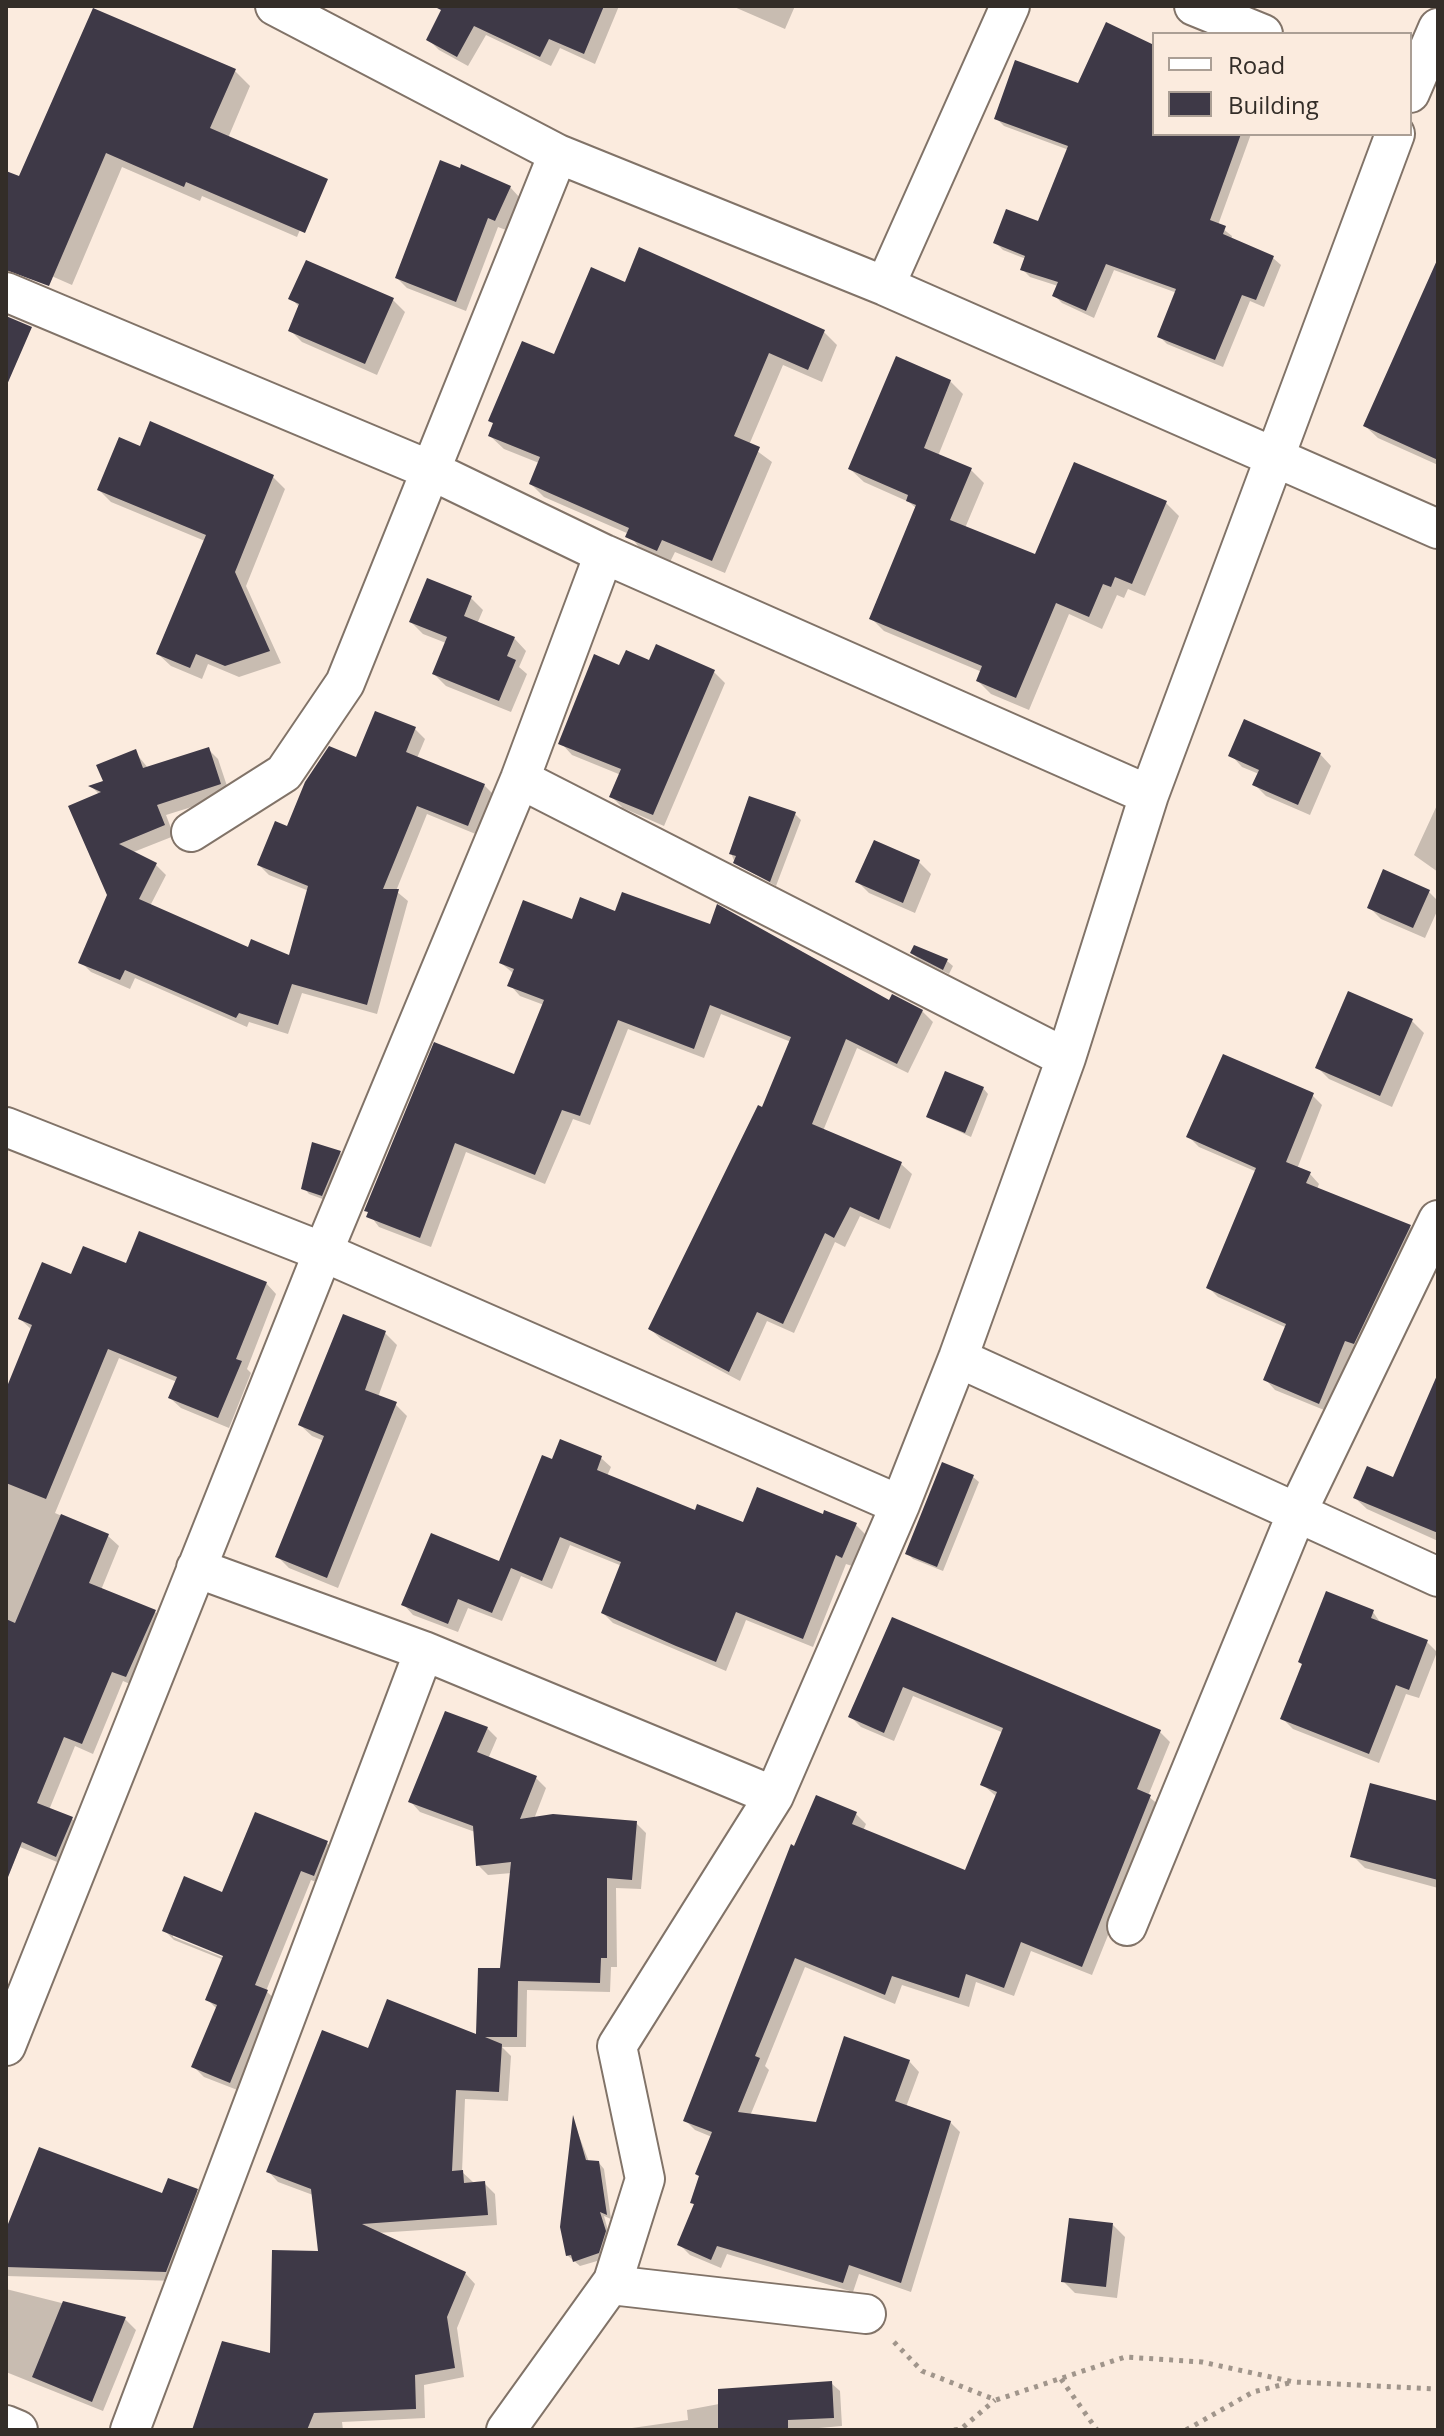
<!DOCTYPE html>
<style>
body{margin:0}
#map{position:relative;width:1444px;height:2436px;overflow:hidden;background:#fbebde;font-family:"Open Sans",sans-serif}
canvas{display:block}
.frame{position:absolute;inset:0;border:8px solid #332d28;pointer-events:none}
.legend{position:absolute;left:1152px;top:32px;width:260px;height:104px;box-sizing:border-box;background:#fbebde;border:2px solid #ab9f95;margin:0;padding:10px 14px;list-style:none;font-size:24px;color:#332d28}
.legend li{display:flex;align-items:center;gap:16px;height:40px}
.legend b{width:40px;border:2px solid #ab9f95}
</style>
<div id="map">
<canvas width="1444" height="2436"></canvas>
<div class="frame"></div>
<ul class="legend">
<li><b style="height:10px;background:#fff"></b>Road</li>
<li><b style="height:22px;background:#3e3947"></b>Building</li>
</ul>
</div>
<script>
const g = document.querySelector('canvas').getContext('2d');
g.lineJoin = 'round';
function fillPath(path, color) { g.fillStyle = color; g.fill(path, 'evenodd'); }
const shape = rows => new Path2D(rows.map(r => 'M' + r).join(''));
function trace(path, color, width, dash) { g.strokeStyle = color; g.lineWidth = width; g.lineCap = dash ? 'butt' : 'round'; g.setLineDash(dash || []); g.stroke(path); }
fillPath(shape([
 [446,6,619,6,595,64,560,48,551,66,486,35,468,66,439,50,428,39],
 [732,6,795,6,785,29],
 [235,71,250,86,228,138,318,186,297,237,202,196,200,201,122,167,72,285,6,256,6,178,20,179],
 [1154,74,1154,134,1251,134,1218,225,1232,236,1231,240,1273,258,1281,265,1264,307,1250,301,1223,367,1167,344,1159,336,1177,293,1114,270,1094,318,1062,303,1055,296,1058,286,1030,277,1022,269,1026,259,1003,250,996,243,1039,224,1069,150,1004,126,996,118,1079,86],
 [510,187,520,198,506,230,498,227,466,311,407,288,397,278],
 [1438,275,1438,465,1378,438,1365,426],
 [626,284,824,332,837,345,822,382,783,365,749,445,772,462,725,573,675,552,670,562,641,550,629,534,544,497,531,484,539,463,504,449,490,436,555,357],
 [291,298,393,300,405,312,377,375,302,342,290,330,300,308],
 [950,381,963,394,938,456,971,470,984,483,965,528,1036,557,1166,503,1179,516,1145,596,1128,589,1124,598,1117,595,1102,629,1069,614,1029,710,991,694,978,681,982,672,884,631,871,618,917,509,909,502,864,482,850,469],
 [151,423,273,477,285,489,246,586,281,663,239,677,208,664,202,679,171,666,158,654,205,541,111,502,99,490,141,449],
 [471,598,483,610,477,624,514,638,526,651,519,667,527,674,511,712,446,686,434,674,446,643,423,634,411,622],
 [650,662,714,672,725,683,664,826,623,808,612,797,621,775,572,755,561,743,620,668],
 [415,729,425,739,417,758,484,785,494,795,478,835,427,814,396,891,408,901,377,1014,302,993,288,1034,249,1022,247,1027,135,978,130,989,91,972,81,962,109,895,99,794,92,787,105,782,135,752,148,768,208,749,218,759,230,795,166,815,174,836,131,853,156,865,166,875,150,906,249,949,290,958,309,891,269,875,259,865,288,828,357,759],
 [1320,754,1331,766,1310,815,1266,796,1255,785,1259,774,1242,767,1231,755],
 [1438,803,1438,872,1414,855],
 [795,814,801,820,776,886,735,863,731,853],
 [875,843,919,862,931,874,915,913,869,893,857,881],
 [1428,891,1438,901,1438,909,1425,938,1381,919,1369,907],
 [573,921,890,1002,922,1011,933,1022,908,1073,857,1048,823,1131,901,1164,912,1174,890,1229,860,1216,845,1247,835,1242,794,1333,767,1321,740,1381,661,1339,650,1329,763,1110,791,1042,721,1014,704,1058,628,1029,590,1125,573,1119,545,1184,466,1152,431,1247,379,1227,366,1210,515,1076,544,1005,520,996,510,985,514,974,501,963],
 [915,947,947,961,953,966,949,974,918,959,912,953],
 [1412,1021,1424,1033,1392,1107,1329,1079,1317,1067],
 [983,1088,988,1094,971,1137,928,1117],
 [1312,1095,1322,1105,1297,1169,1310,1174,1319,1184,1317,1189,1410,1227,1420,1236,1329,1412,1275,1390,1266,1380,1287,1328,1218,1297,1208,1287,1257,1172,1199,1147,1189,1137],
 [340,1153,346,1158,328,1201,309,1194,304,1188],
 [127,1265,266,1283,276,1294,247,1369,251,1373,229,1428,181,1408,170,1398,177,1382,119,1358,55,1513,108,1536,119,1546,101,1590,155,1612,165,1622,137,1687,123,1681,93,1754,75,1746,49,1810,72,1819,83,1829,67,1866,20,1847,6,1882,6,1395,31,1329,20,1319,73,1277],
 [385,1333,397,1345,378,1397,395,1404,407,1416,338,1588,289,1568,277,1556,324,1441,312,1436,300,1425],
 [1438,1414,1438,1541,1367,1509,1355,1498,1394,1480],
 [601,1458,611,1467,607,1476,696,1512,744,1525,824,1516,856,1525,866,1535,852,1566,846,1564,813,1647,746,1620,726,1671,613,1623,603,1613,622,1566,570,1545,552,1589,521,1576,502,1621,468,1608,458,1632,413,1615,404,1605,500,1564,553,1461],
 [973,1477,979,1482,943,1571,913,1559,907,1553],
 [1373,1612,1382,1625,1427,1642,1437,1652,1419,1698,1406,1694,1379,1763,1293,1729,1283,1719],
 [893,1620,1160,1732,1170,1742,1148,1796,1160,1806,1092,1975,1031,1951,1014,1996,976,1982,969,2007,902,1985,895,2004,805,1967,765,2066,769,2070,750,2116,817,2124,909,2061,919,2072,906,2107,950,2122,960,2132,911,2292,859,2274,853,2292,727,2254,721,2268,690,2255,680,2245,695,2206,692,2202,712,2137,695,2130,685,2120,796,1849,856,1814,866,1824,863,1831,966,1872,997,1797,983,1785,1004,1733,913,1696,894,1741,861,1727,851,1717],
 [487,1728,497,1738,488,1759,536,1778,546,1788,534,1819,636,1823,646,1833,641,1889,616,1888,617,1967,611,1967,610,1992,527,1990,526,2047,502,2047,511,2056,508,2101,465,2099,462,2172,473,2182,484,2183,495,2194,497,2225,377,2233,465,2273,475,2284,457,2328,464,2377,424,2385,425,2418,342,2422,343,2430,195,2430,272,2356,320,2253,313,2195,278,2182,268,2171,369,2051,478,2037,502,1970,512,1873,488,1875,478,1865,475,1832,420,1812,410,1801],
 [1438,1803,1438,1888,1365,1868,1353,1856],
 [327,1843,337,1853,324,1885,311,1880,266,1991,277,2001,240,2091,204,2077,194,2067,217,2009,208,2000,224,1960,174,1940,164,1930,224,1894],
 [173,1933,233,1957,232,1961,173,1937],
 [573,2120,589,2162,599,2163,604,2169,611,2219,604,2216,610,2238,604,2259,580,2266,567,2255],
 [196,2190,206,2201,176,2281,6,2276,6,2234],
 [1113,2225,1125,2237,1117,2298,1075,2293,1063,2281],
 [6,2289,125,2319,136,2330,103,2411,6,2372],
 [831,2383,840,2391,842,2426,796,2430,618,2430,688,2420,687,2410]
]), '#0003');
fillPath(shape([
 [433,6,604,6,584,54,549,39,540,57,474,26,457,57,426,40,441,10],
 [93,8,236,69,210,128,328,179,305,233,186,182,184,187,106,153,49,286,6,270,6,171,19,176],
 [1106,22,1154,45,1154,134,1241,134,1210,220,1226,226,1223,234,1274,256,1256,300,1242,295,1215,360,1157,337,1176,289,1106,264,1086,311,1052,296,1058,282,1020,270,1025,256,993,243,1006,209,1038,221,1068,146,994,119,1015,60,1078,83],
 [440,160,460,168,461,164,511,186,495,221,488,218,456,302,395,278],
 [639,247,825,330,808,370,769,353,734,436,760,447,712,561,662,540,657,551,625,537,629,528,529,484,540,457,488,436,493,423,488,421,522,341,554,354,591,267,625,282],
 [1438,258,1438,460,1363,426],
 [306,260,394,298,365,364,288,331,299,304,288,299],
 [6,316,32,327,6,387],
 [896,356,951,380,924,448,972,468,950,520,1035,554,1074,462,1167,501,1132,584,1115,577,1111,587,1103,584,1089,617,1056,603,1016,698,976,681,982,666,869,619,916,505,906,501,908,495,848,469],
 [150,421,274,475,235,572,270,651,225,666,196,654,190,668,156,654,206,535,97,490,119,437,140,446],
 [427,578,472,596,464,616,515,637,507,656,516,660,499,701,432,674,447,637,409,622],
 [656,644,715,670,653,815,609,797,621,769,558,744,594,654,619,665,626,650,649,660],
 [375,711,416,727,406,752,485,784,468,826,417,806,383,889,399,889,367,1005,292,984,278,1025,239,1013,236,1018,125,970,120,980,78,963,107,895,68,806,101,792,88,786,103,781,96,765,136,749,143,768,209,747,221,784,157,805,165,825,119,844,157,863,139,899,248,947,251,939,289,955,308,886,257,865,275,821,287,826,305,782,329,746,356,757],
 [1244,719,1321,753,1298,805,1252,785,1259,770,1228,756],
 [749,796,796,812,770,882,733,863,736,856,729,854],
 [874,840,920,860,903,903,855,882],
 [1383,869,1430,890,1413,928,1367,908],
 [622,892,710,924,717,904,889,1000,892,994,923,1010,897,1064,846,1039,812,1124,902,1162,879,1220,850,1207,834,1238,825,1233,783,1324,757,1312,729,1372,648,1329,758,1105,762,1107,791,1037,710,1005,694,1049,618,1020,580,1116,562,1110,535,1175,455,1143,420,1238,366,1217,368,1212,364,1211,434,1042,514,1074,544,1000,507,986,514,969,499,963,523,900,572,919,580,897,615,911],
 [914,945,948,959,943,970,910,953],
 [1348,991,1413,1019,1380,1096,1315,1068],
 [1223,1054,1314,1093,1286,1162,1311,1172,1306,1183,1411,1225,1354,1344,1345,1341,1319,1404,1263,1380,1286,1324,1206,1288,1256,1168,1186,1137],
 [945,1071,984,1087,965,1133,926,1117],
 [312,1142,341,1151,322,1196,301,1189],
 [139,1231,267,1282,236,1359,242,1361,218,1418,168,1398,177,1377,108,1349,46,1499,6,1483,6,1389,32,1325,18,1319,42,1262,71,1274,83,1246,126,1263],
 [343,1314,386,1331,365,1390,397,1402,327,1578,275,1557,324,1436,298,1425],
 [1438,1373,1438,1533,1353,1498,1367,1466,1393,1477],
 [560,1439,602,1456,597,1470,695,1510,697,1504,743,1522,757,1487,823,1514,824,1510,857,1523,842,1558,836,1555,803,1639,736,1612,716,1662,676,1646,601,1613,621,1562,560,1537,542,1581,511,1568,492,1613,458,1599,448,1624,401,1605,431,1533,499,1561,542,1455,552,1459],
 [942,1462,974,1475,937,1567,905,1554],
 [61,1514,109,1534,89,1583,156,1610,126,1677,112,1672,82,1744,64,1737,37,1803,73,1817,56,1857,22,1842,8,1877,6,1619,15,1623],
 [1326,1591,1374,1610,1371,1618,1428,1640,1409,1690,1396,1685,1369,1754,1280,1719,1302,1664,1298,1662],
 [892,1617,1161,1730,1137,1789,1151,1795,1082,1967,1021,1942,1004,1988,966,1974,959,1998,892,1976,885,1995,795,1958,755,2056,760,2058,738,2112,816,2122,844,2036,910,2060,895,2101,951,2121,901,2283,849,2265,843,2283,717,2246,711,2260,677,2245,694,2204,690,2203,699,2176,695,2174,712,2132,683,2121,791,1844,794,1846,816,1795,857,1812,852,1824,965,1870,997,1792,980,1785,1003,1728,903,1687,884,1733,848,1717],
 [445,1711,488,1727,477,1752,537,1776,520,1819,553,1814,637,1821,632,1880,607,1878,607,1958,601,1958,600,1983,518,1981,517,2037,485,2037,502,2044,499,2092,456,2090,452,2171,463,2170,464,2183,485,2181,488,2215,362,2224,466,2272,447,2317,455,2368,415,2375,416,2409,314,2413,307,2430,192,2430,222,2341,270,2353,272,2250,318,2251,311,2189,266,2172,322,2030,368,2048,387,1999,476,2034,478,1968,500,1968,511,1862,476,1866,473,1826,408,1802],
 [1370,1783,1438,1801,1438,1880,1350,1857],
 [255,1812,328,1841,314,1876,301,1871,255,1985,268,1990,230,2083,191,2067,217,2005,205,2000,223,1956,162,1931,184,1876,222,1892],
 [573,2115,586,2160,599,2161,607,2215,600,2212,606,2231,599,2253,573,2262,571,2255,566,2256,560,2227],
 [39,2147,162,2193,168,2178,198,2189,166,2272,6,2267,6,2229],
 [1069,2218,1113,2223,1106,2287,1061,2282],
 [63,2301,126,2317,92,2402,32,2377],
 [832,2381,834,2418,788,2420,788,2430,718,2430,718,2389]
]), '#3e3947');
const minor = shape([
 [275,6,558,154,885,286,1438,529],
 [1194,6,1263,34],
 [1410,93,1438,28],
 [885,286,1010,6],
 [6,292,430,470,604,554,1149,795],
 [520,779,1066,1058],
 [191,832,284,773,345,683,558,154],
 [6,1127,323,1252,900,1505],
 [958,1358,1438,1577],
 [196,1568,424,1651,774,1796],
 [1127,1926,1298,1510,1438,1220],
 [6,2046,323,1252,520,779,604,554],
 [611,2285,866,2314],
 [6,2425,18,2430],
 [130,2430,424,1651],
 [506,2430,613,2281,645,2179,617,2046,774,1796,900,1505,958,1358,1066,1058,1149,795,1395,134]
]);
trace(minor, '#817368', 42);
trace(shape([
 [894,2342,922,2371,996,2400,1125,2357,1202,2362,1294,2382,1438,2389],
 [1061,2379,1097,2430],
 [954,2430,961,2429,995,2400],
 [1186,2430,1253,2392,1293,2382]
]), '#a0958b', 5, [4, 6]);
trace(minor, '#fff', 38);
</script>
